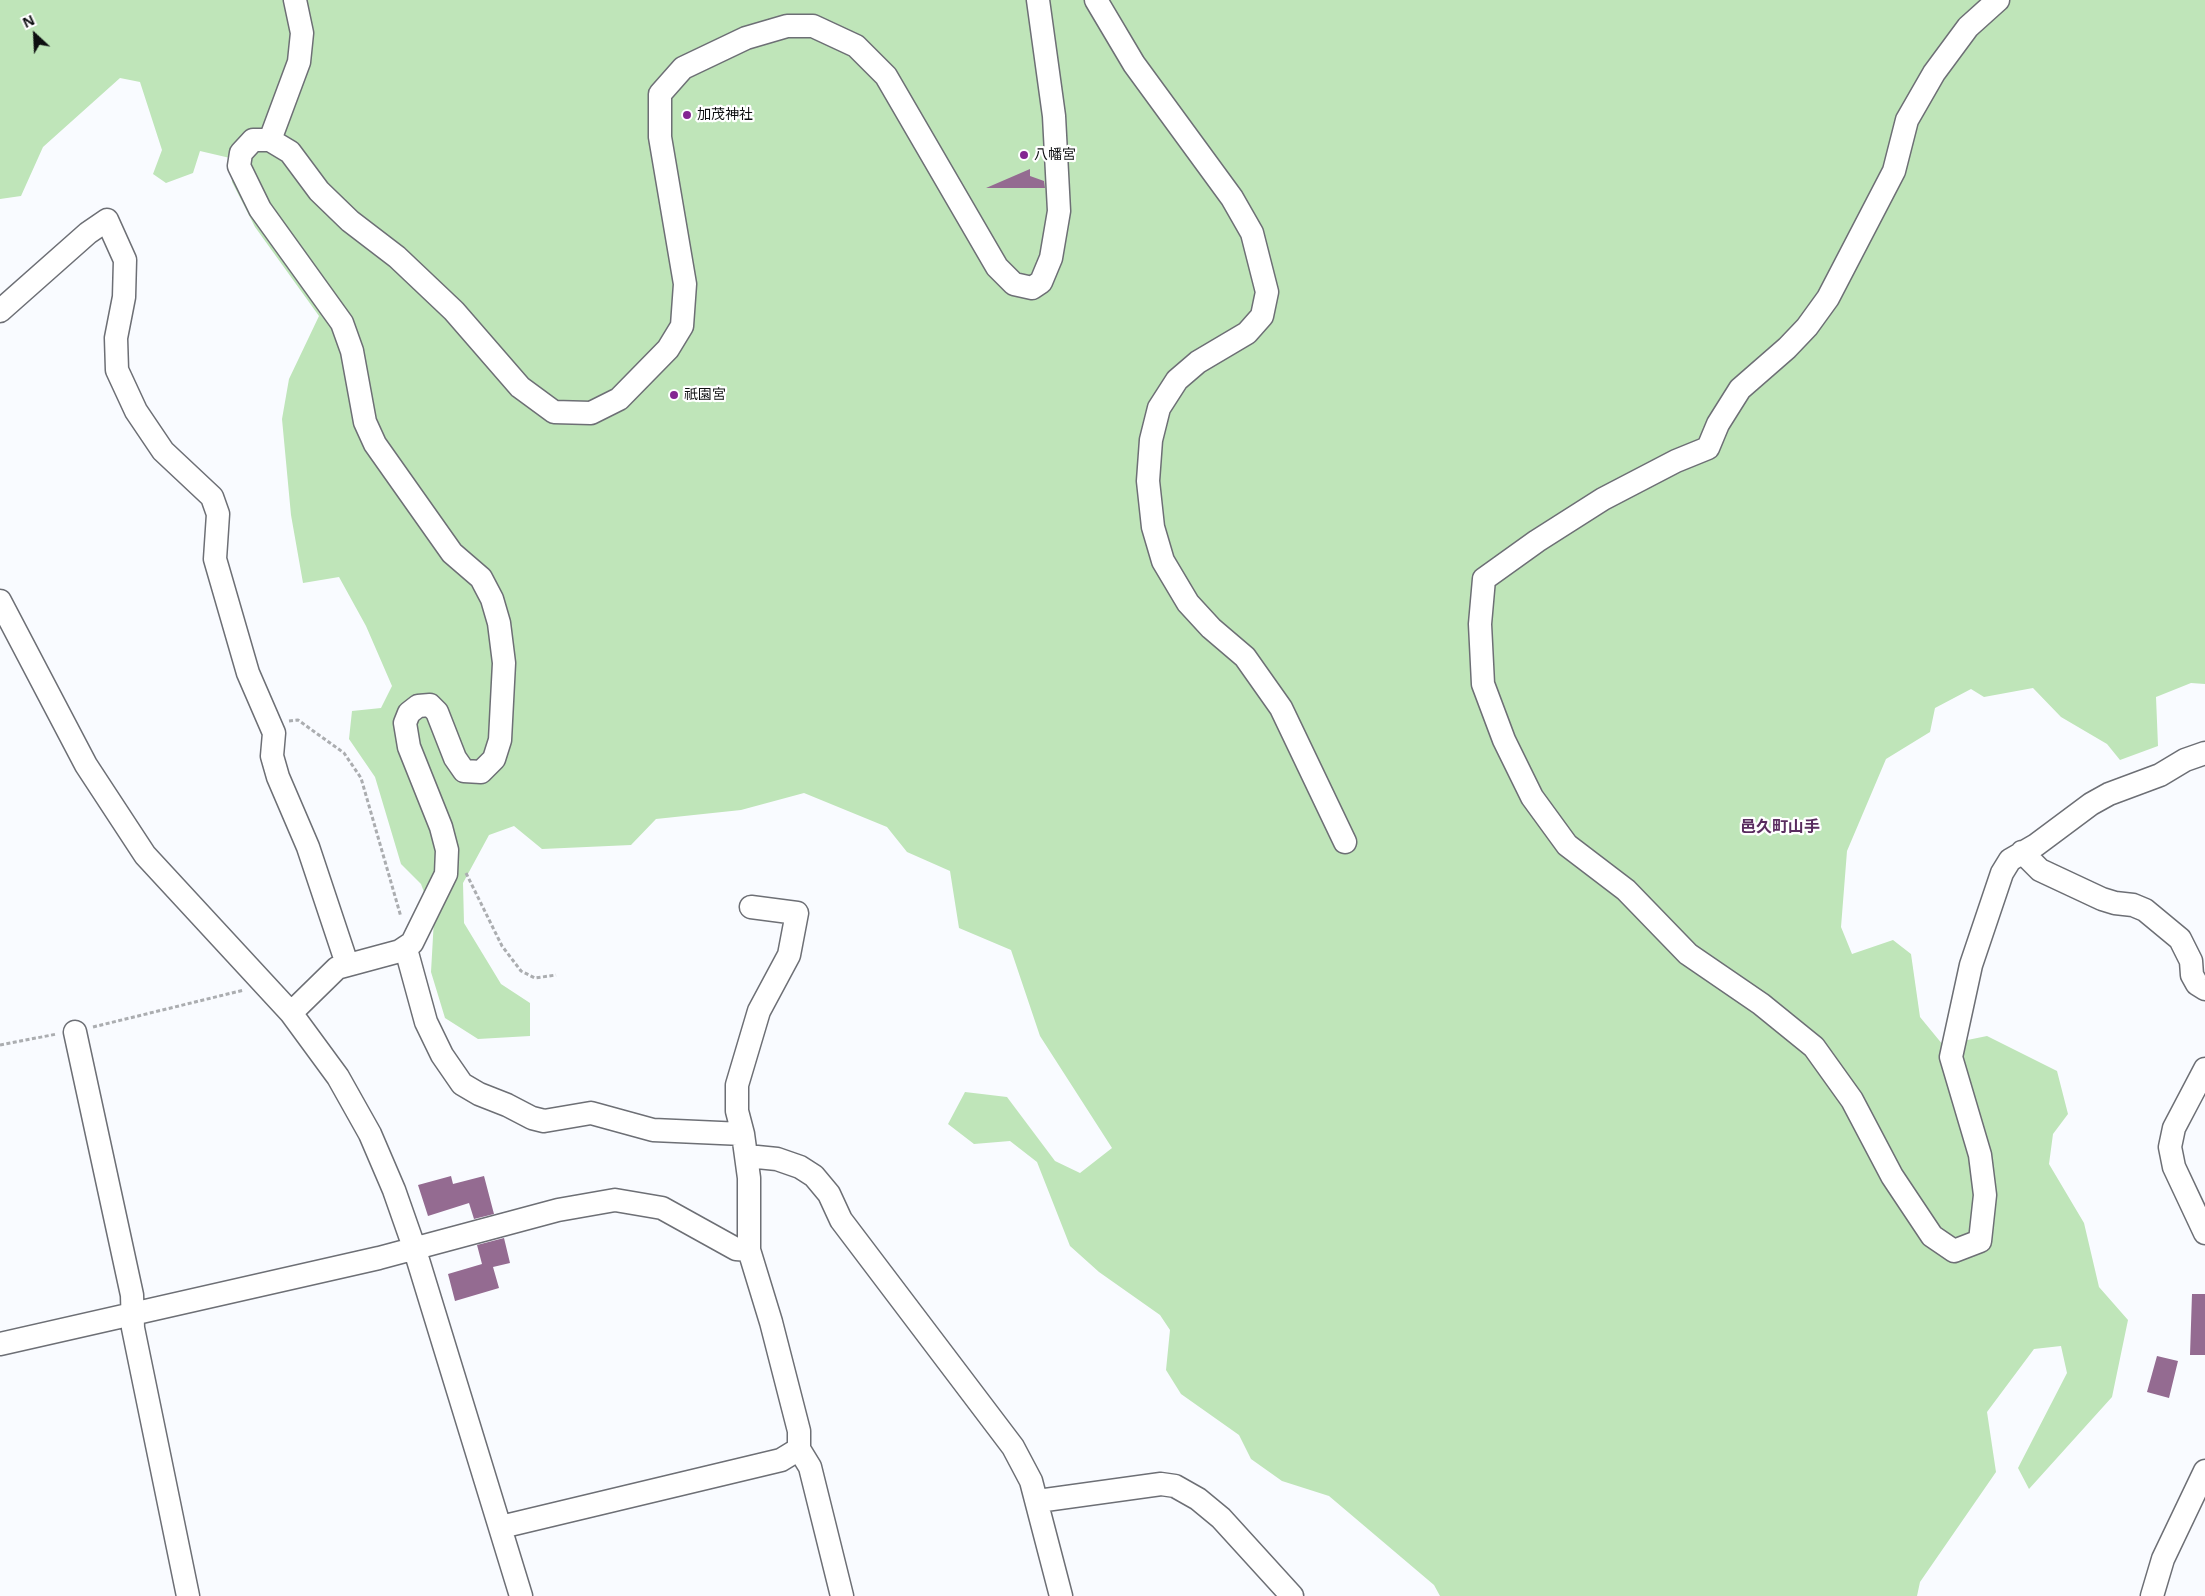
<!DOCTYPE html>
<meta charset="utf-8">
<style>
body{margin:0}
#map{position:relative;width:2205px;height:1596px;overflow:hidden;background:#f9fbff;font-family:"Noto Sans",sans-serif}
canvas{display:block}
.north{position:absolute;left:10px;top:10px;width:50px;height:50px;-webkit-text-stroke:4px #fff;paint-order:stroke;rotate:335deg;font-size:14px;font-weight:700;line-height:20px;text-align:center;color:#0e0f11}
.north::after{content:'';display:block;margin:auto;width:18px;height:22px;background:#0e0f11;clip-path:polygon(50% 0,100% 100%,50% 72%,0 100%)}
</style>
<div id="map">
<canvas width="2205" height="1596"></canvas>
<div class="north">N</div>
</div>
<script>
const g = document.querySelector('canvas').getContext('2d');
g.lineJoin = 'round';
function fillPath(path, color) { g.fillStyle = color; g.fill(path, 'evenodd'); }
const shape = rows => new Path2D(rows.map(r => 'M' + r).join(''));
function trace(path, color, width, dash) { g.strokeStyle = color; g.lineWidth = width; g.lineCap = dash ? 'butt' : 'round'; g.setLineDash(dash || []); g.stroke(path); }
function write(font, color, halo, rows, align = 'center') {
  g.font = font + ' "Noto Sans","Noto Sans JP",sans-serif'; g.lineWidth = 4.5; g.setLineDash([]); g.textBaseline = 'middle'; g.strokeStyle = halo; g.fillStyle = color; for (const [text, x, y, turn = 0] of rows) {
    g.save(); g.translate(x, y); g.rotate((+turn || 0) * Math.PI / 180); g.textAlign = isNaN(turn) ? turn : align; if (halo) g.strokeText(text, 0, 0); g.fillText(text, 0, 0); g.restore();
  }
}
fillPath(shape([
 [0,0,2205,0,2205,684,2191,683,2156,697,2158,746,2120,760,2107,744,2061,717,2033,688,1984,697,1971,689,1935,708,1930,732,1886,759,1847,851,1841,927,1852,954,1893,940,1911,954,1920,1017,1943,1045,1987,1036,2057,1071,2068,1114,2053,1134,2049,1164,2084,1223,2099,1287,2128,1320,2112,1397,2029,1489,2018,1468,2067,1373,2061,1346,2034,1349,1987,1412,1996,1472,1920,1582,1917,1596,1440,1596,1434,1585,1329,1496,1282,1481,1251,1459,1239,1435,1181,1394,1166,1370,1170,1330,1160,1315,1099,1272,1070,1246,1037,1162,1010,1141,974,1144,948,1124,965,1092,1007,1097,1055,1161,1080,1173,1112,1148,1040,1036,1011,950,959,928,950,871,907,852,887,827,804,793,741,810,656,819,631,845,542,849,514,826,489,835,463,883,464,923,501,984,530,1003,530,1036,478,1039,445,1018,431,972,434,919,421,884,401,864,375,777,349,739,352,711,381,708,392,686,366,626,339,577,303,583,291,515,282,419,289,379,319,316,255,227,232,182,230,158,200,151,193,173,166,183,153,174,162,150,140,82,120,78,43,147,21,196,0,199]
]), '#bfe5b9');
fillPath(shape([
 [1030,169,1030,176,1044,181,1045,188,986,188],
 [451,1176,453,1184,484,1176,494,1214,474,1219,469,1203,428,1216,418,1185],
 [504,1238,510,1263,493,1267,499,1288,455,1301,448,1274,482,1264,477,1245],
 [2192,1294,2205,1294,2205,1355,2190,1355],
 [2157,1356,2178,1361,2169,1398,2147,1392]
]), '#946b91');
const minor = shape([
 [1096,0,1134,64,1232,198,1252,233,1267,292,1262,316,1247,333,1198,362,1177,380,1159,408,1151,440,1148,481,1153,527,1163,561,1188,603,1211,628,1245,657,1281,708,1345,842],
 [1998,0,1968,27,1934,73,1907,120,1894,171,1828,298,1807,327,1787,348,1740,389,1718,424,1708,448,1676,461,1603,499,1537,541,1484,579,1480,624,1483,684,1504,740,1532,797,1567,845,1626,890,1688,954,1761,1004,1814,1047,1852,1100,1892,1176,1932,1236,1954,1251,1980,1241,1985,1195,1980,1155,1951,1057,1971,965,2002,873,2010,860,2036,845,2091,804,2109,794,2160,775,2185,760,2205,753],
 [270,140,299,62,302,33,295,0],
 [0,311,88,233,107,220,125,260,124,297,116,338,117,370,136,411,163,451,212,497,218,514,215,559,248,673,274,733,272,756,278,777,308,847,347,964],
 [0,601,86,765,145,855,291,1013,338,1077,370,1134,394,1190,414,1247,521,1596],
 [2022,852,2040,870,2102,899,2115,903,2133,905,2145,910,2180,939,2191,961,2192,975,2197,984,2205,989],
 [751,907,797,913,789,955,759,1011,737,1085,737,1111,743,1134,749,1178,749,1250,771,1322,799,1431,799,1449,810,1467,842,1596],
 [406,949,426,1022,442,1055,462,1084,479,1094,507,1105,532,1118,544,1121,591,1113,653,1130,743,1134],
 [291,1013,337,968,400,951,412,943,446,874,447,850,441,827,409,747,405,723,409,713,418,706,430,705,437,712,455,758,464,771,481,772,494,759,500,740,504,663,499,623,492,599,481,578,452,553,375,444,365,422,352,351,342,323,260,209,239,166,241,153,253,140,270,140,290,152,319,191,350,221,397,257,454,311,520,387,554,412,591,413,619,399,668,349,682,326,685,284,660,137,660,94,683,68,746,38,787,26,813,26,856,46,886,76,997,267,1014,284,1032,288,1041,282,1051,258,1059,211,1054,116,1038,0],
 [75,1032,132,1295,133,1328,188,1596],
 [2205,1069,2174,1128,2170,1147,2174,1167,2205,1233],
 [747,1156,777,1159,800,1167,814,1176,829,1194,841,1220,1013,1447,1031,1481,1061,1596],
 [0,1344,379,1258,558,1210,615,1200,662,1208,736,1249,749,1250],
 [1038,1501,1161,1484,1175,1486,1198,1499,1221,1518,1292,1596],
 [501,1527,781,1460,799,1449],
 [2152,1596,2163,1559,2205,1471]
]);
trace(minor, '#6d6f75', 25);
trace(shape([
 [289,721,298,720,344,753,361,778,401,917],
 [466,873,502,946,521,971,535,978,556,975],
 [93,1027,244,990],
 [0,1045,57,1034]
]), '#abadb0', 3, [4, 2.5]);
trace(minor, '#fff', 22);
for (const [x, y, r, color] of [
 [687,115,5,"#832591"],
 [1024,155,5,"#832591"],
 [674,395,5,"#832591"]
]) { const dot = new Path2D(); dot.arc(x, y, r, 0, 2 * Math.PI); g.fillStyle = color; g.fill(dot); trace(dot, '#fff', 2); }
write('14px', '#0e0f11', '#fff', [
 ["加茂神社",697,115],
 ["八幡宮",1034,155],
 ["祇園宮",684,395]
], 'left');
write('bold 16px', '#592c5f', '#fff', [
 ["邑久町山手",1780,827]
]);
</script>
